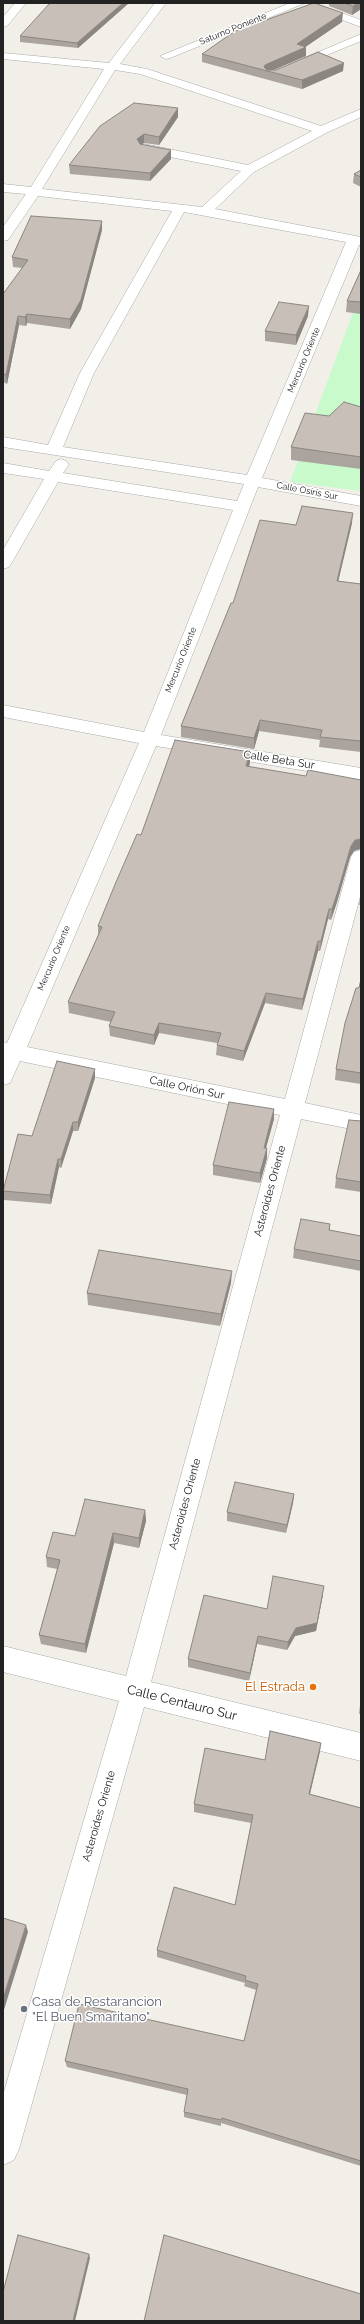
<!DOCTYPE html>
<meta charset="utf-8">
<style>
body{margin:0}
#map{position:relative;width:364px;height:2324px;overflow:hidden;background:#f2efe9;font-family:Raleway,sans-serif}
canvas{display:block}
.frame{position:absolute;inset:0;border:4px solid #222;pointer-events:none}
</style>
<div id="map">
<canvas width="364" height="2324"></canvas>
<div class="frame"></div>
</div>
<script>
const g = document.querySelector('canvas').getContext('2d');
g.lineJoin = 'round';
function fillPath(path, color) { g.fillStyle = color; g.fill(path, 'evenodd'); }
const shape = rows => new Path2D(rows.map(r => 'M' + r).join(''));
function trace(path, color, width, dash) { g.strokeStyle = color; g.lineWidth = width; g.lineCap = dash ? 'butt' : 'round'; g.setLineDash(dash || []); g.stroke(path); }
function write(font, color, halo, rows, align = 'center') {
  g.font = font + ' Raleway,sans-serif'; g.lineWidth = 3; g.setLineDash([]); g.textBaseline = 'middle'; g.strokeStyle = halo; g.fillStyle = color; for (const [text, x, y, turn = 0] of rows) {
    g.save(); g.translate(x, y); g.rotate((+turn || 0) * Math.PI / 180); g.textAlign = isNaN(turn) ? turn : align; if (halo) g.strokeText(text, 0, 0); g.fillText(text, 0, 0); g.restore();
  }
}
fillPath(shape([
 [361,291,361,491,290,482]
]), '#c8facc');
const minor = shape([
 [15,3,26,3,7,26,3,27,3,17,15,3],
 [155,3,166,3,120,64,147,69,321,126,361,109,361,117,326,133,254,172,215,209,361,237,361,245,359,245,262,478,361,496,361,506,258,487,161,735,361,768,361,780,156,746,27,1047,285,1099,351,857,354,852,361,850,361,893,305,1103,361,1115,361,1131,301,1119,151,1682,361,1733,361,1761,144,1707,19,2149,14,2160,3,2165,3,2095,119,1701,3,1672,3,1646,126,1676,280,1115,20,1061,10,1083,3,1085,3,1042,7,1043,139,743,3,717,3,705,144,732,233,510,58,482,11,564,9,567,3,569,3,550,44,479,3,473,3,463,49,471,56,461,61,459,66,461,69,464,63,473,237,501,244,484,3,447,3,437,48,445,80,373,172,211,38,196,8,240,3,241,3,227,26,194,3,192,3,184,31,187,104,69,3,59,3,53,109,63,155,3],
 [115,70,140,74,312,131,248,165,144,144,140,145,138,148,140,151,241,171,202,207,42,189,115,70],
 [184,212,346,242,247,475,63,447,94,373,184,212],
 [290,3,305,3,170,58,166,59,160,56,290,3],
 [314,3,361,20,361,27,311,8,310,6,314,3],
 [361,34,361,41,298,67,290,67,288,65,361,34]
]);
trace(minor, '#a9a9a9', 1);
fillPath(minor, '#fff');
fillPath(shape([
 [129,3,78,48,20,42,20,36],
 [329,3,361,3,361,9,352,15,329,6],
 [342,22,305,47,306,56,273,70,343,71,302,89,202,62,202,54],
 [178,108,178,117,159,145,144,143,141,144,171,159,150,181,70,174,69,165],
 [361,170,361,187,353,183,354,174],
 [102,230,81,309,70,329,27,323,26,326,19,325,7,384,3,382,3,294,22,268,13,267,12,257],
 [361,270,361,314,346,312,347,301],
 [308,316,296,345,265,341,265,331],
 [361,407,361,469,291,460,291,447,329,416],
 [352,523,338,581,361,584,361,752,319,747,320,740,259,731,254,749,181,737,181,726,233,603,296,525],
 [250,763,249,766,354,851,350,857,337,902,331,920,328,919,320,951,318,951,302,1010,265,1003,243,1061,216,1055,217,1045,217,1043,159,1033,154,1045,110,1036,109,1026,111,1022,69,1013,68,1002,98,936,98,926,141,835],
 [361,892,361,905,359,905],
 [361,979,361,1084,335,1080,336,1069],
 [95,1069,95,1078,78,1131,73,1131,61,1168,59,1167,51,1204,4,1200,3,1190,32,1136],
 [274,1109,274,1119,266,1148,267,1148,267,1158,260,1183,213,1175,213,1165],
 [361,1121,361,1192,335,1188,336,1178],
 [330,1224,330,1230,361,1236,361,1271,293,1258,294,1249],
 [231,1283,220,1326,88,1305,87,1293],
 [294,1494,293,1503,286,1533,227,1521,227,1512],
 [145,1510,146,1521,139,1548,114,1543,86,1653,41,1644,39,1635,57,1569,47,1567,46,1557,75,1536],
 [323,1594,316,1631,295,1636,287,1650,257,1644,249,1681,188,1667,188,1659,267,1609],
 [361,1695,361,1714,359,1714],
 [321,1743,310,1794,361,1808,361,2166,221,2123,221,2126,184,2117,184,2112,187,2095,67,2067,65,2061,244,2041,256,1990,244,1986,245,1983,157,1957,157,1950,235,1905,251,1823,194,1812,194,1804,265,1760]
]), '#aba49e');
fillPath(shape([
 [123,3,129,3,78,48,77,43],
 [358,3,361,3,361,9,352,15,353,6],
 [343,13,342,22,301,50,306,47,306,56,269,72,264,70,265,65],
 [344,63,343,71,302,89,302,80],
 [178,108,178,117,159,145,159,137],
 [144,134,144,143,137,147,137,139],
 [171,150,171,159,150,181,150,173],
 [102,221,102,230,81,309,70,329,70,319],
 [309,306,308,316,296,345,296,335],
 [27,314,27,323,26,326,25,317],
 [18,316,19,325,7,384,6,375],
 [353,513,352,523,336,591,337,581],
 [260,720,259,731,254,749,254,738],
 [250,752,250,763,246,776,246,766],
 [361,839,361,849,354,851,350,857,337,902,331,920,332,909,351,846,355,840],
 [329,909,328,919,320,951,321,941],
 [318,941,318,951,302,1010,303,999],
 [266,993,265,1003,243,1061,244,1051],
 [159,1023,159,1033,154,1045,154,1035],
 [95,1069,95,1078,78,1131,78,1122],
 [274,1109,274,1119,263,1158,264,1148],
 [73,1122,73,1131,61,1168,61,1159],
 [267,1148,267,1158,260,1183,260,1173],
 [58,1159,59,1167,51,1204,50,1195],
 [232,1271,231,1283,220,1326,221,1314],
 [294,1494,293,1503,286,1533,287,1525],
 [145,1510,146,1521,139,1548,139,1538],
 [113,1533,114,1543,86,1653,85,1644],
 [323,1594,316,1631,295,1636,287,1650,288,1642,296,1628],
 [258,1636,257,1644,249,1681,250,1673],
 [321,1743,320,1752,308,1802,309,1794],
 [26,1925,28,1932,3,2013,3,1999],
 [89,2254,90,2258,75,2321,73,2321]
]), '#8b8681');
const building = shape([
 [50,3,123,3,77,43,20,36,50,3],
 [314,3,343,13,297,44,306,47,265,65,264,67,267,70,276,70,318,52,344,63,302,80,202,54,235,31,314,3],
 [344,3,358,3,353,6,344,3],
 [134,103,178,108,159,137,144,134,137,139,140,144,171,150,150,173,69,165,100,126,134,103],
 [361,170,361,177,354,174,361,170],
 [31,216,102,221,81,300,70,319,27,314,25,317,18,316,6,375,3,373,3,294,28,260,12,257,31,216],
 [361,270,361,302,347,301,361,270],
 [279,302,309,306,296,335,265,331,279,302],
 [344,402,361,407,361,457,291,447,305,413,329,416,344,402],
 [302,506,353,513,337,581,361,584,361,741,320,737,322,730,260,720,254,738,181,726,231,603,233,603,260,520,296,525,302,506],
 [175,740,250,752,246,766,306,776,308,770,361,780,361,839,355,840,351,846,338,891,332,909,329,909,321,941,318,941,303,999,266,993,244,1051,217,1045,221,1033,159,1023,154,1035,109,1026,115,1012,68,1002,102,927,98,926,116,882,137,834,141,835,175,740],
 [361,979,361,1073,336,1069,345,1023,356,988,359,988,361,979],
 [57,1061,95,1069,78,1122,73,1122,61,1159,58,1159,50,1195,3,1191,18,1134,32,1136,57,1061],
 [229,1102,274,1109,264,1148,267,1148,260,1173,213,1165,229,1102],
 [349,1120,361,1121,361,1182,336,1178,349,1120],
 [301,1219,330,1224,329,1230,361,1236,361,1261,294,1249,301,1219],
 [99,1250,232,1271,221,1314,87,1293,99,1250],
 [235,1482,294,1494,287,1525,227,1512,235,1482],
 [85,1499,145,1510,139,1538,113,1533,85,1644,39,1635,60,1560,46,1557,53,1532,75,1536,85,1499],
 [273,1576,324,1586,317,1623,296,1628,288,1642,258,1636,250,1673,188,1659,204,1595,267,1609,273,1576],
 [270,1731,321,1743,309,1794,361,1808,361,2161,222,2118,221,2120,184,2112,188,2089,65,2061,79,2004,244,2041,258,1984,245,1980,246,1976,157,1950,174,1887,235,1905,253,1815,194,1804,205,1748,265,1760,270,1731],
 [3,1918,26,1925,3,1999,3,1918],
 [18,2235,89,2254,73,2321,3,2321,3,2292,18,2235],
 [164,2235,361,2294,361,2321,144,2321,164,2235]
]);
fillPath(building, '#c7bfb8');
trace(building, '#8b8681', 1);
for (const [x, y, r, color] of [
 [313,1687,4,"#e8710a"],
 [24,2009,4,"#6b7280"]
]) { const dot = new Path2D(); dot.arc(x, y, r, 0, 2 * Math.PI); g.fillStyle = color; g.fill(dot); trace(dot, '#fff', 1.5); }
write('9px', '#222', '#fff', [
 ["Saturno Poniente",233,29,-22],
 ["Mercurio Oriente",304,360,-67],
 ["Calle Osiris Sur",307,491,11],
 ["Mercurio Oriente",181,660,-68],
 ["Mercurio Oriente",54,958,-67]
]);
write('11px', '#222', '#fff', [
 ["Calle Beta Sur",279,760,9],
 ["Calle Orión Sur",187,1088,12],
 ["Asteroides Oriente",270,1191,-75],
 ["Asteroides Oriente",185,1504,-75],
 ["Asteroides Oriente",99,1816,-74]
]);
write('13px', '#c56008', '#fff', [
 ["El Estrada",305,1687]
], 'right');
write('13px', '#222', '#fff', [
 ["Calle Centauro Sur",182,1703,14]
]);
write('13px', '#5b616d', '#fff', [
 ["Casa de Restarancion",32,2002],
 ["\"El Buen Smaritano\"",32,2017]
], 'left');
</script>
